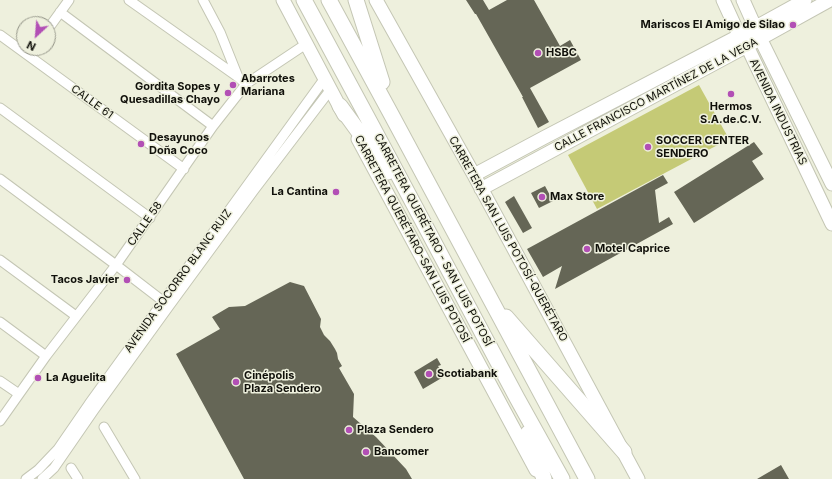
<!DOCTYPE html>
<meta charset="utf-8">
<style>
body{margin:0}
#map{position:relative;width:832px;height:479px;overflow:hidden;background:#eef0dd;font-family:Inter,sans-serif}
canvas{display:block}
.north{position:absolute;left:16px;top:16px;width:40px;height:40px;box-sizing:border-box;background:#eef0dd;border:1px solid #959689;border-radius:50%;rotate:206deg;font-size:11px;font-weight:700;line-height:16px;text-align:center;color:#10100a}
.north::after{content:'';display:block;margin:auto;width:14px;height:18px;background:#b24fb5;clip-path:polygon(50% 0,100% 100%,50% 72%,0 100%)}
</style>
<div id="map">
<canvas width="832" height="479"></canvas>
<div class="north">N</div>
</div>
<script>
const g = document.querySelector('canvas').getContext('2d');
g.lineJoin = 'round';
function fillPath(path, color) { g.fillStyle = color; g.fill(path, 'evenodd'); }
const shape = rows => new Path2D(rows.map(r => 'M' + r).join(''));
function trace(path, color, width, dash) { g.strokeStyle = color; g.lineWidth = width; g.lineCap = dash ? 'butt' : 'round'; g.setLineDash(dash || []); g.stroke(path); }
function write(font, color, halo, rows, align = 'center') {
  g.font = font + ' Inter,sans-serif'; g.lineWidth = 3; g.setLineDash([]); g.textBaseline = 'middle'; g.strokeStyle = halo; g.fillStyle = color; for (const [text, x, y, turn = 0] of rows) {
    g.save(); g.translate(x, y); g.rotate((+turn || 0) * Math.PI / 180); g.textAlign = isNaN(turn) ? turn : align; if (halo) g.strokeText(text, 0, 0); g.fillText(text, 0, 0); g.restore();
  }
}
fillPath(shape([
 [699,85,729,139,597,209,568,155]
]), '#c5ca76');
fillPath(shape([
 [466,0,483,0,489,10,507,0,534,0,560,46,570,40,581,60,530,88,549,122,538,128,522,97,523,97,476,14,475,14],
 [754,142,763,154,752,161,764,179,694,223,674,192],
 [663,175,668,183,655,190,659,223,669,217,673,224,555,289,562,266,543,277,527,249],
 [545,186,553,201,539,208,531,193],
 [514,196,532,228,523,233,505,202],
 [290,282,304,286,321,319,320,327,324,335,330,341,335,349,337,353,338,359,342,366,339,368,354,394,353,417,376,437,406,469,412,479,244,479,176,354,220,329,212,317,229,307,245,306],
 [437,358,441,365,438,366,445,376,423,389,414,372],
 [781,465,789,479,757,479]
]), '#656656');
const minor = shape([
 [129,0,238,77,246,84],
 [203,0,220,32,238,77],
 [60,12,213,126],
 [48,29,69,0],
 [0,35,184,169],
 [0,108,150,218],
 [0,179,116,265,168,305],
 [0,260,76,316],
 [0,322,46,356],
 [0,381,19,394],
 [0,421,46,356,116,265,213,126,246,84,306,44],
 [104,427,135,479],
 [71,468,78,479],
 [26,479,38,470,58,449,89,404,325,78],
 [42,479,54,468,94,410,169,306,254,190,331,89]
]);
const secondary = shape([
 [283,0,344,115],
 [376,0,474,175,638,479],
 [723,0,739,35,747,46,832,224],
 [743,0,760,38,832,184],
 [358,139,536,470],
 [474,175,545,137,756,27,805,0],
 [481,189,747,46,830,0]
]);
const trunk = shape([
 [304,0,372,126,517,398,562,479],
 [329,0,391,114,587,479],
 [356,0,382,82],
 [340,106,388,172],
 [506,317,624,452],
 [528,433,544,479]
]);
trace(minor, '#c4c6b4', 11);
trace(secondary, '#c4c6b4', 15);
trace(trunk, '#c4c6b4', 17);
trace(minor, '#fff', 9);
trace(secondary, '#fff', 13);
trace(trunk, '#fff', 15);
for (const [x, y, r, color] of [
 [793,25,4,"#b24fb5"],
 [538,53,4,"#b24fb5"],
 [233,85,4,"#b24fb5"],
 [228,93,4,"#b24fb5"],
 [731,94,4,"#b24fb5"],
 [141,144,4,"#b24fb5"],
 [648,147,4,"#b24fb5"],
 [336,192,4,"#b24fb5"],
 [542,197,4,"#b24fb5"],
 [587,249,4,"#b24fb5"],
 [127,280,4,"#b24fb5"],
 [429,374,4,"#b24fb5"],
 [38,378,4,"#b24fb5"],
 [236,382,4,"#b24fb5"],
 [349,430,4,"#b24fb5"],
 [366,452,4,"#b24fb5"]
]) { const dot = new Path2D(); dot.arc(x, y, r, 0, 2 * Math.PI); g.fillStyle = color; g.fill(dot); trace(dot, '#eef0dd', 1.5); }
write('bold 11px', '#10100a', '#eef0dd', [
 ["Mariscos El Amigo de Silao",785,25,"right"],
 ["HSBC",546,53],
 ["Abarrotes",241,79],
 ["Mariana",241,92],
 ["Gordita Sopes y",220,87,"right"],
 ["Quesadillas Chayo",220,100,"right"],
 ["Hermos",731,107,"center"],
 ["S.A.de.C.V.",731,120,"center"],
 ["Desayunos",149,138],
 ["Doña Coco",149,151],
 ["SOCCER CENTER",656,141],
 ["SENDERO",656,154],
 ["La Cantina",328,192,"right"],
 ["Max Store",550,197],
 ["Motel Caprice",595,249],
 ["Tacos Javier",119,280,"right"],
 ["Scotiabank",437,374],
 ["Cinépolis",244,376],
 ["Plaza Sendero",244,389],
 ["La Aguelita",46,378],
 ["Plaza Sendero",357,430],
 ["Bancomer",374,452]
], 'left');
write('11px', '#10100a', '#eef0dd', [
 ["CALLE FRANCISCO MARTÍNEZ DE LA VEGA",656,95,-28],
 ["CALLE 61",92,102,36],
 ["AVENIDA INDUSTRIAS",778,112,64],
 ["CALLE 58",145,224,-55],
 ["CARRETERA QUERÉTARO-SAN LUIS POTOSÍ",412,239,62],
 ["CARRETERA SAN LUIS POTOSÍ-QUERÉTARO",508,239,61],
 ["CARRETERA QUERÉTARO - SAN LUIS POTOSÍ",433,240,62],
 ["AVENIDA SOCORRO BLANC RUIZ",178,281,-54]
]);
</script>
